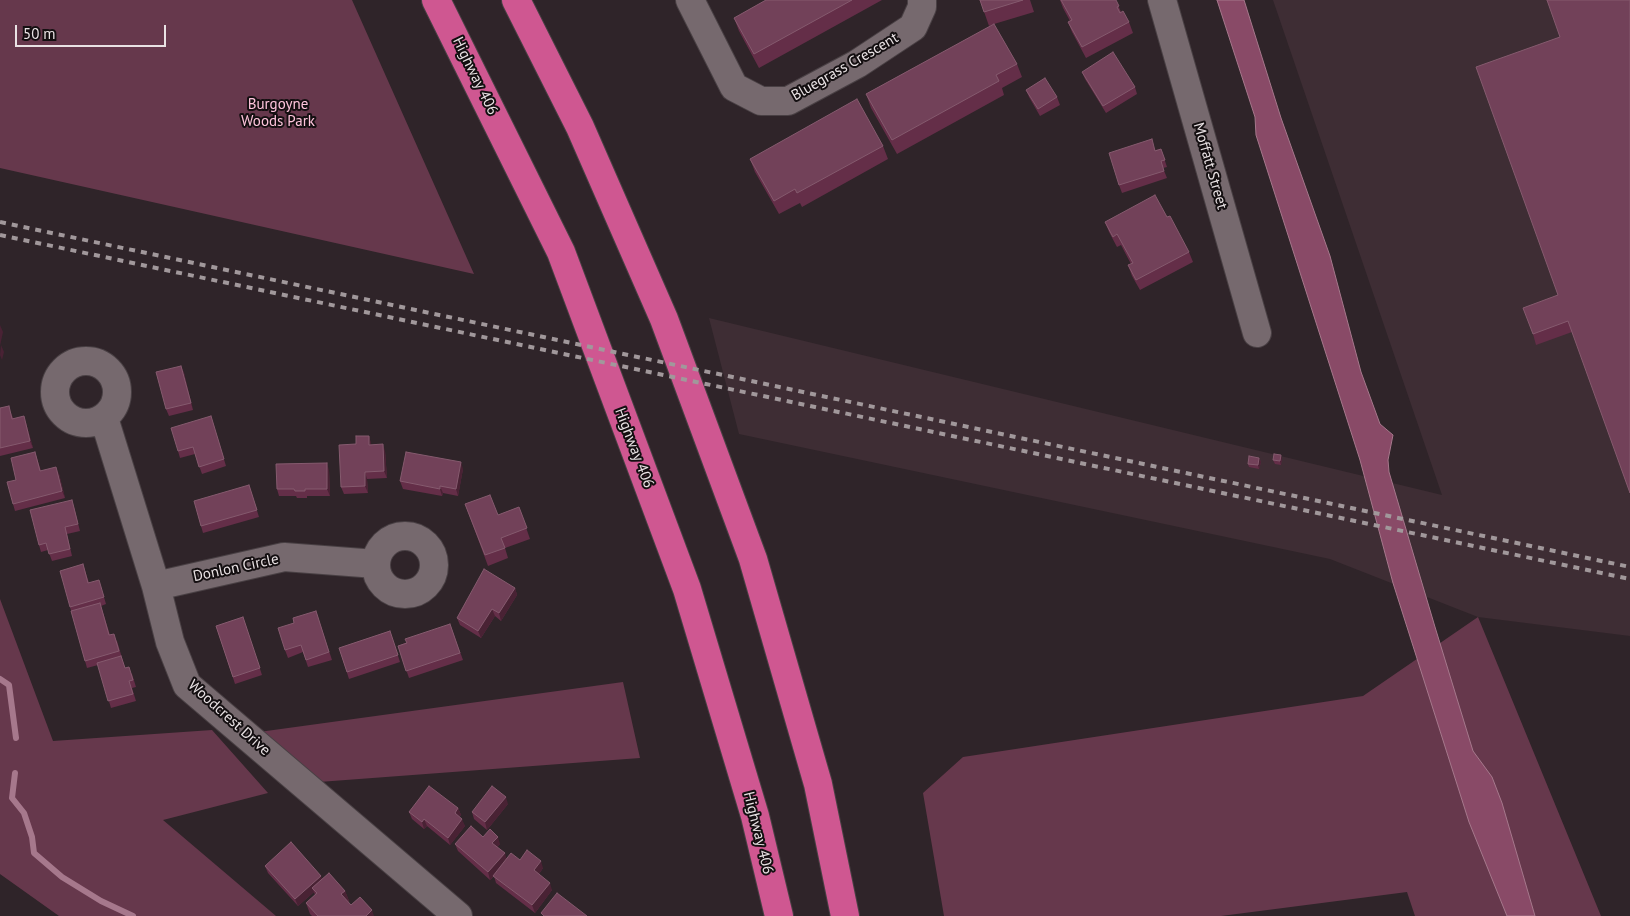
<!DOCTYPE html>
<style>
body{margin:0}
#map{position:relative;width:1630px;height:916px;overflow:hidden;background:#2f2429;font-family:"PT Sans",sans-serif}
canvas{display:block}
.scale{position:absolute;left:15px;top:25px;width:151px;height:22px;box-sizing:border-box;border:2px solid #e9e2e4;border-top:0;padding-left:6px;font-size:15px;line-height:18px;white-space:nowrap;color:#e9e2e4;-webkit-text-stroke:4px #140f11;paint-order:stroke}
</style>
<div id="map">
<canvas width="1630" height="916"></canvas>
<div class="scale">50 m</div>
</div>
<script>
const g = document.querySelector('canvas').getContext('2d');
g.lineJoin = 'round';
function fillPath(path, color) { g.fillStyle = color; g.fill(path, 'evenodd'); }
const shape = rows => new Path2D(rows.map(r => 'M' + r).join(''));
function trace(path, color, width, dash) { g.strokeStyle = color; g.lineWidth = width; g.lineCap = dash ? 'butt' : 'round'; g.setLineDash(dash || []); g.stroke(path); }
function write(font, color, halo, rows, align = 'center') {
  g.font = font + ' "PT Sans",sans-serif'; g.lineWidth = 4; g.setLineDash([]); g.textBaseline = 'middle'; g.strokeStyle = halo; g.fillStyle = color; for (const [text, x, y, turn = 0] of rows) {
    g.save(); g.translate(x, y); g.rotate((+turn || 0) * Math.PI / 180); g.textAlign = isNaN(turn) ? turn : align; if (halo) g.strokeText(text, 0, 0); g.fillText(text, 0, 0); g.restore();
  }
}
fillPath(shape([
 [1273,0,1630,0,1630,636,1478,617,1330,559,739,434,709,318,1442,495]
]), '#3e2d34');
fillPath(shape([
 [0,0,352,0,474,274,0,168],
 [0,599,53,741,212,730,268,793,163,820,276,916,59,916,0,874],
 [1478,617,1601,916,1415,916,1407,892,1221,916,944,916,923,793,963,757,1363,696],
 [623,682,640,758,319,782,259,732]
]), '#66384c');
const water = shape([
 [1217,0,1244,0,1281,118,1330,256,1361,372,1380,424,1393,435,1388,460,1389,472,1435,627,1473,751,1492,777,1502,803,1535,916,1507,916,1469,822,1393,583,1360,460,1256,135,1255,117,1217,0]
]);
fillPath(water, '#894a67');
trace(water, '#a6788c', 1);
trace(shape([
 [0,679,9,685,16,738],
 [15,773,12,798,24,813,32,837,34,853,62,877,101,901,133,916]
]), '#a6788c', 6);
const minor = shape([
 [690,0,734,87,761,101,788,101,857,64,913,27,922,7,922,0],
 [1162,0,1257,333],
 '55 392a31 31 0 1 1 62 0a31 31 0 1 1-62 0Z',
 [104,418,156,586,170,642,187,685,458,916],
 '376 565a29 29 0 1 1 58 0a29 29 0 1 1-58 0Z',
 [156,586,284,557,376,564]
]);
const highway = shape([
 [436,0,561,252,687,589,755,816,779,916],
 [516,0,580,127,664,319,753,559,818,784,845,916]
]);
trace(minor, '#494044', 30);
trace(highway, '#494044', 30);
trace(minor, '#76696e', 28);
trace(highway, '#cf5791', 28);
trace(shape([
 [0,222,1630,567],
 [0,235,1630,579]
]), '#a1989b', 4, [6, 6]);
fillPath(shape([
 [766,0,882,0,759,68,739,31,734,18],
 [980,0,1030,0,1034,12,994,24,1017,64,1022,77,1002,88,1004,95,897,154,871,108,866,94,994,24,989,26],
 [1060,0,1116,0,1121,12,1129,22,1133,33,1086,58,1072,32,1068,22,1070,21,1063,8],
 [1630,0,1572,332,1536,345,1533,334,1558,295],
 [1082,72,1135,87,1137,94,1106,113,1085,79],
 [1026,90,1057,97,1060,105,1040,116,1029,97],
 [883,146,888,159,802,207,800,203,779,214,755,172,750,159],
 [1161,149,1167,167,1163,168,1167,178,1122,193,1119,185,1155,150],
 [1167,217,1189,252,1193,262,1140,290,1132,276,1128,265,1131,264,1121,245,1117,247,1109,232,1105,222],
 [181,366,184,373,193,410,169,416,166,409],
 [0,408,11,413,13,418,26,423,33,448,0,456],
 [211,416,226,466,202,474,195,454,180,458,178,451],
 [369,436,371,445,385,451,387,478,367,479,368,493,344,494,341,487,356,444],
 [35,452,41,471,59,474,65,498,15,511,13,504,16,480],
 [1259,458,1261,462,1259,469,1249,467,1248,464],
 [1282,458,1281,465,1275,464,1273,460],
 [463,469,458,496,443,493,442,496,403,489,400,481],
 [329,470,330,496,307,496,307,498,297,498,296,496,279,496,277,489],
 [249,485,259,517,203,533,201,526],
 [465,504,498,515,519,507,530,539,505,548,508,558,488,566],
 [74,507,80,531,67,534,72,556,52,561,48,550,41,552,39,545],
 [83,564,89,583,101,587,106,604,101,606,110,635,117,641,125,668,132,674,136,687,132,688,136,701,111,708,98,665,87,668,70,607],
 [515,588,517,595,501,621,495,616,481,638,460,625,457,618],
 [316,611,332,660,308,667,303,652,288,658,285,650,294,623],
 [243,617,262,675,235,684,216,626],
 [450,624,463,660,409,678,398,646],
 [390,631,400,662,349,679,339,648],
 [508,804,487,830,474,819,472,812],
 [458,808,461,815,459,817,465,826,450,845,427,826,424,829,412,819,409,812],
 [483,837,500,844,497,847,507,859,520,860,543,868,539,874,552,890,535,913,496,883,494,876,490,880,458,851,455,844],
 [265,866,323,879,345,891,349,901,348,902,351,905,374,916,312,916,310,914,306,903,315,895,314,892,298,906,268,873]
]), '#642e48');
fillPath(shape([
 [0,325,3,332,0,346],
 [1,345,4,352,2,360,0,355],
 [181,366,184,373,193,410,191,403],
 [24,416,26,423,33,448,30,441],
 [369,436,371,443,372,452,369,445],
 [383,444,385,451,387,478,384,471],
 [1281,455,1282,458,1281,465,1280,461],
 [1259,458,1261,462,1259,469,1258,465],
 [461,462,463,469,458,496,456,489],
 [327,463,329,470,330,496,327,489],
 [56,467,59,474,65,498,62,491],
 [365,472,367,479,368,493,365,486],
 [440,486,443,493,442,496,440,489],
 [515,588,517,595,501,621,499,613],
 [492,609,495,616,481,638,478,631],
 [506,797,508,804,487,830,485,822],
 [458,808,461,815,457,820,455,813],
 [424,819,427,826,424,829,422,822],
 [462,819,465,826,450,845,448,838],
 [498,837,500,844,495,850,492,843],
 [505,853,507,860,490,880,488,872],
 [541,861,543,868,536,878,534,870],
 [321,876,324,883,312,888,314,892,298,906,295,899],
 [550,883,552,890,535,913,532,905],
 [345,891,349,901,345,905,341,894],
 [372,910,374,916,366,916]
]), '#492234');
const building = shape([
 [766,0,852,0,754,54,734,18,766,0],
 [980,0,1023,0,984,12,980,0],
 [1061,0,1116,0,1119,6,1117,7,1120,13,1123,11,1129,22,1082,47,1068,22,1072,20,1061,0],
 [1547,0,1630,0,1630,493,1568,321,1533,334,1523,308,1558,295,1476,67,1560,37,1547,0],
 [994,24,1017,64,996,75,999,81,892,140,866,94,994,24],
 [1113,52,1135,87,1103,106,1082,72,1113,52],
 [1045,78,1057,97,1038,109,1026,90,1045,78],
 [857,99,883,146,797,193,795,189,774,201,750,159,857,99],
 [1152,139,1155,151,1161,149,1165,160,1161,161,1164,171,1119,185,1109,153,1152,139],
 [1155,195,1167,217,1170,216,1189,252,1136,280,1128,265,1133,263,1117,234,1113,237,1105,222,1155,195],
 [181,366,191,403,166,409,156,372,181,366],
 [9,406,12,419,24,416,30,441,0,448,0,408,9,406],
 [211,416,224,459,199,467,193,447,178,451,171,428,211,416],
 [356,436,369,436,369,445,383,444,384,471,365,472,365,486,341,487,339,445,356,444,356,436],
 [35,452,40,471,56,467,62,491,13,504,7,482,16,480,11,458,35,452],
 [406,452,461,462,456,489,440,486,440,489,400,481,406,452],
 [1274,454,1281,455,1280,461,1273,460,1274,454],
 [1249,456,1259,458,1258,465,1248,464,1249,456],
 [327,463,327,489,305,489,305,491,295,491,294,489,277,489,276,464,327,463],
 [249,485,257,510,201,526,194,501,249,485],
 [490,495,498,515,519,507,527,528,501,538,505,548,485,555,465,504,490,495],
 [72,500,78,524,65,527,70,549,49,554,46,543,39,545,30,510,72,500],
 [83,564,88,583,99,580,104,597,70,607,60,571,83,564],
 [484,569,515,588,499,613,492,609,478,631,457,618,484,569],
 [100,603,109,635,114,634,119,651,85,661,71,611,100,603],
 [316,611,329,652,306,660,301,645,285,650,278,628,294,623,293,618,316,611],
 [243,617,260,668,233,677,216,626,243,617],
 [450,624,460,653,406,671,398,646,407,643,405,639,450,624],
 [390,631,398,655,347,672,339,648,390,631],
 [121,656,125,668,129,667,133,680,129,681,133,694,108,701,97,663,121,656],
 [429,786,458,808,455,813,462,819,448,838,424,819,422,822,409,812,429,786],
 [492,786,506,797,485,822,472,812,492,786],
 [471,826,483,837,490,829,498,837,492,843,505,853,488,872,455,844,471,826],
 [291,842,321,876,295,899,265,866,291,842],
 [527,850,541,861,534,870,550,883,532,905,493,876,511,853,520,860,527,850],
 [329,873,345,891,341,894,351,905,360,897,372,910,366,916,318,916,306,903,317,893,312,888,329,873],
 [557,893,587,916,544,916,541,913,557,893]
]);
fillPath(building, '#724159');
trace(building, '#855a6e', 1);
write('15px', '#e9e2e4', '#140f11', [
 ["Bluegrass Crescent",845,67,-30],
 ["Highway 406",475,76,64],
 ["Moffatt Street",1210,166,74],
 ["Highway 406",634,448,69],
 ["Donlon Circle",236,568,-12],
 ["Woodcrest Drive",229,718,42],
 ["Highway 406",758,833,76]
]);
write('15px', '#fec4dc', '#140f11', [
 ["Burgoyne",278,105],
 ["Woods Park",278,122]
]);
</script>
